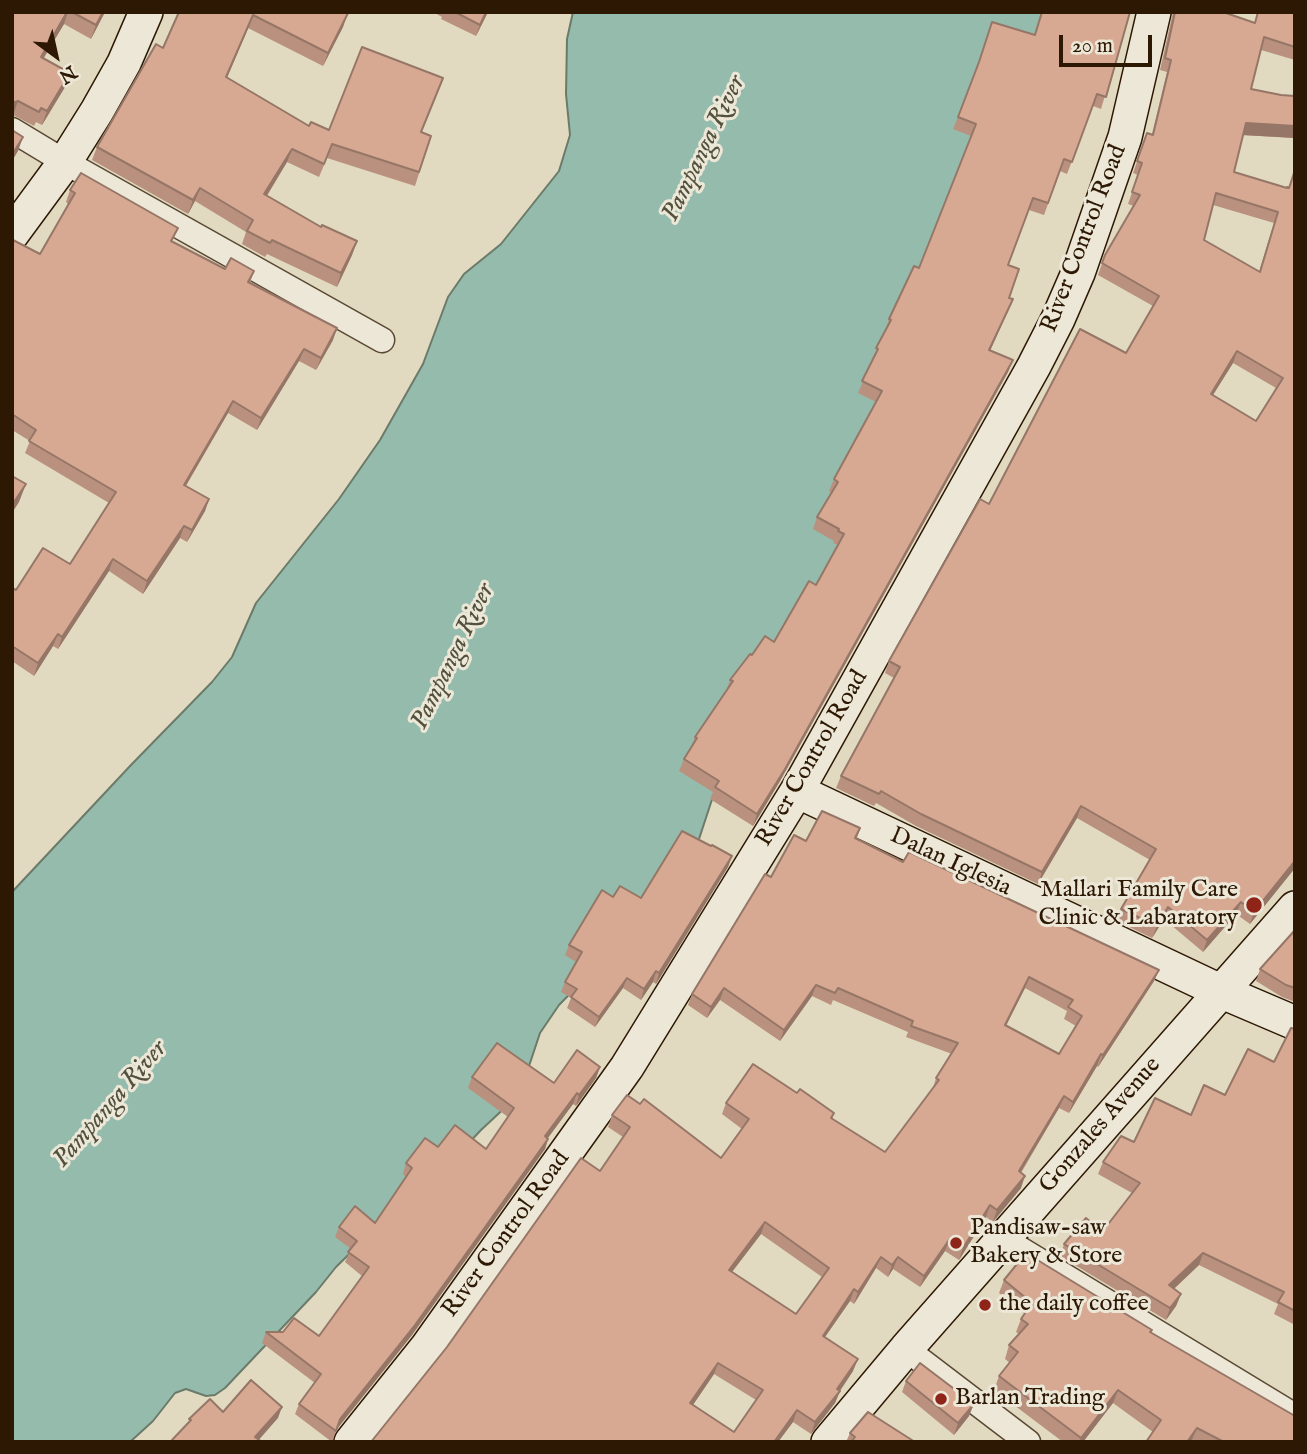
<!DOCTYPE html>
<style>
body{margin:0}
#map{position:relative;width:1307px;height:1454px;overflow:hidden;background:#e1dac1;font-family:"IM FELL English",serif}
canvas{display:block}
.frame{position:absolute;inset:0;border:14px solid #2d1803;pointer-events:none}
.north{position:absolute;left:21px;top:21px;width:70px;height:70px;-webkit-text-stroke:5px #ece7d7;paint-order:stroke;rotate:147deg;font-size:19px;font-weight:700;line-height:28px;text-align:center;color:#2d1803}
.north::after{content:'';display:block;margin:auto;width:24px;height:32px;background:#2d1803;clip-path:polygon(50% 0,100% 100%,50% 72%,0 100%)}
.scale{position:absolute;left:1059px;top:35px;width:93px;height:32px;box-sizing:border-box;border:4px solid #2d1803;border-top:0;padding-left:9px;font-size:21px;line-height:24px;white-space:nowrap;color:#2d1803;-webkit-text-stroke:5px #ece7d7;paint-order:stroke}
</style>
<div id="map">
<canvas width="1307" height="1454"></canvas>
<div class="frame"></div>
<div class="north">N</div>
<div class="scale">20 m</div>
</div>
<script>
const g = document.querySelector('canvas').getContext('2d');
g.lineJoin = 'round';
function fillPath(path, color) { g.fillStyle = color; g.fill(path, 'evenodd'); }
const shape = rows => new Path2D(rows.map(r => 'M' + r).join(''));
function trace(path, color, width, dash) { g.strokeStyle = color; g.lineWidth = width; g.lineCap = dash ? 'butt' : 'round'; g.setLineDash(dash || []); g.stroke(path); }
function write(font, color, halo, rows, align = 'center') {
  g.font = font + ' "IM FELL English",serif'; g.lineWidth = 6; g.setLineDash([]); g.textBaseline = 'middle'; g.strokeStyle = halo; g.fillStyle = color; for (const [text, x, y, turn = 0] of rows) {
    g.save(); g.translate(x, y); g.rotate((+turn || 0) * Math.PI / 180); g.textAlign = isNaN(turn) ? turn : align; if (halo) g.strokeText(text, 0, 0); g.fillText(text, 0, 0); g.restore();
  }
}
const water = shape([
 [573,12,1058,12,910,417,726,757,699,839,661,901,559,1005,540,1033,523,1084,511,1102,481,1130,436,1178,387,1217,336,1267,316,1292,225,1388,215,1395,206,1396,186,1389,175,1393,153,1421,130,1442,12,1442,12,892,131,765,212,682,232,657,256,603,339,499,380,440,423,364,448,297,464,274,501,244,559,171,570,135,566,94,567,39,573,12]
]);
fillPath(water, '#95bbad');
trace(water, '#6b7a69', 2);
const street = shape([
 [12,130,65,162,382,340],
 [1002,1238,1295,1416],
 [906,1349,1028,1442]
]);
const secondary = shape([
 [12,234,65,162,97,111,124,63,146,12],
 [797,791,1220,991,1295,1023],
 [351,1442,427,1347,627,1067,797,791,1034,366,1058,319,1078,273,1125,137,1154,12],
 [828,1442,906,1349,1295,908]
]);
trace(street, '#5a4832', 27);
trace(secondary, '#2d1803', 36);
trace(street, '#ece7d7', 24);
trace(secondary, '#ece7d7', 33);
fillPath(shape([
 [12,12,105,12,91,39,64,24,44,58,65,87,42,125,36,122,34,126,13,115],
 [179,12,346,12,343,27,323,66,248,28,227,78,309,126,329,130,422,132,431,136,415,186,327,158,319,177,287,162,267,196,321,227,357,241,352,255,337,287,267,254,265,257,242,244,246,232,195,201,188,214,92,160,97,147,163,48],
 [433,12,488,12,476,36,441,19,442,17],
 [1041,12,1130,12,1101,109,1093,106,1067,174,1060,171,1044,215,1029,210,1008,265,1009,298,1008,311,990,350,1013,360,1008,372,780,781,753,826,710,799,713,792,679,771,684,759,692,745,695,737,726,691,730,680,752,655,774,642,816,585,838,545,833,543,834,541,813,529,817,517,831,493,829,491,834,479,876,402,858,393,885,331,889,319,919,268,971,136,953,129,958,117,1034,35],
 [1173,12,1223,12,1254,23,1295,12,1295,60,1261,50,1251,89,1281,95,1295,96,1295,138,1243,135,1234,172,1287,188,1289,188,1295,169,1295,868,1250,924,1236,914,1203,952,1164,919,1152,938,1117,921,1121,909,1150,860,1077,818,1038,884,916,826,876,803,874,806,836,788,841,776,894,678,885,673,889,661,989,504,1126,353,1153,306,1098,275,1105,255,1134,206,1128,204,1138,175,1133,173,1147,133,1152,134,1167,72,1160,70],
 [1213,205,1274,223,1259,272,1204,240],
 [1233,363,1276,388,1256,421,1213,395],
 [70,190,173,242,225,269,254,271,250,283,333,340,316,370,299,361,257,430,228,413,186,486,209,499,205,511,187,542,180,538,143,594,109,571,58,649,53,646,34,676,12,661,12,588,16,590,70,564,109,503,25,453,30,441,12,430,12,241,40,254,68,204,66,202],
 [860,828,857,838,903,862,1159,970,1154,981,1098,1067,1097,1066,1069,1113,1059,1108,1021,1173,1021,1188,993,1222,986,1217,959,1260,945,1251,920,1287,893,1269,888,1277,876,1268,854,1304,850,1301,825,1337,853,1371,840,1391,835,1403,811,1434,793,1422,778,1442,371,1442,600,1171,623,1137,608,1127,612,1115,721,1158,742,1129,722,1114,726,1103,797,1093,834,1113,832,1119,885,1152,933,1088,936,1078,952,1054,906,1037,908,1032,833,1000,831,1005,812,996,780,1041,720,1000,707,1018,688,1005,692,994,771,877,806,841],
 [1025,988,1067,1011,1064,1019,1076,1026,1059,1054,1006,1026],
 [761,1234,822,1277,796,1314,732,1272],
 [714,1374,756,1400,734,1432,693,1405],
 [711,846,732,856,728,867,656,984,653,982,641,1000,623,988,595,1027,567,1008,571,998,561,992,565,982,576,962,565,955,569,945,641,898],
 [1295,930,1295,1002,1282,997,1256,981,1260,969],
 [1295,1029,1295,1325,1274,1314,1278,1304,1199,1265,1174,1289,1181,1294,1176,1306,1166,1320,1060,1256,1064,1244,1102,1232,1132,1193,1098,1174,1103,1162,1134,1142,1191,1115,1225,1095,1274,1062],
 [600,1067,596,1078,576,1106,573,1104,548,1138,548,1139,545,1149,412,1335,337,1429,332,1442,295,1414,299,1404,315,1383,262,1343,266,1332,319,1336,362,1276,345,1262,351,1249,335,1237,339,1227,375,1223,406,1177,403,1174,406,1163,438,1147,486,1149,508,1117,468,1088,472,1077,554,1083],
 [1004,1280,1152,1330,1151,1333,1295,1442,1146,1442,1153,1432,1113,1403,1083,1442,1063,1442,994,1390,999,1376,1010,1363,1005,1359,1009,1345,1019,1334,1016,1332,1021,1319,1025,1314,999,1293],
 [906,1381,969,1416,954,1435,902,1392],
 [850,1433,915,1442,846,1442]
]), '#b9917e');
fillPath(shape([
 [68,12,64,24,36,70,41,57],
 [103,12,105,12,91,39,96,25],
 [486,12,488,12,476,36,480,25],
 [348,13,343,27,323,66,328,53],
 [253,15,248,28,221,91,226,77],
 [70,73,65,87,42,125,47,111],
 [18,101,13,115,12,115,12,103],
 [1246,123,1295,126,1295,138,1242,135],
 [23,137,18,151,12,161,12,155],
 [292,149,287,162,259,208,264,194],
 [200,188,195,201,188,214,193,200],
 [357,241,352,255,337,287,341,273],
 [1013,299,1008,311,985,362,989,350],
 [337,328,333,340,316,370,321,358],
 [304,349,299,361,257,430,261,418],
 [1237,351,1233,363,1206,406,1211,394],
 [1013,360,1008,372,780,781,753,826,757,814],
 [233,401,228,413,179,497,184,485],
 [26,484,19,502,12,513,12,505],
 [209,499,205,511,187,542,192,530],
 [184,526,180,538,143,594,147,581],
 [113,559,109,571,58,649,62,637],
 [58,634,53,646,34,676,38,663],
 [1081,806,1077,818,1038,884,1042,872],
 [732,856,728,867,656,984,659,973],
 [1295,861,1295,868,1250,924,1254,912],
 [1241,902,1236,914,1203,952,1207,940],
 [1168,907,1164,919,1152,938,1157,926],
 [1159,970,1154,981,1098,1067,1103,1055],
 [656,971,653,982,641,1000,644,989],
 [1029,977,1025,988,1000,1037,1005,1025],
 [627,978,623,988,595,1027,599,1017],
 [816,985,812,996,780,1041,784,1030],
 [724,988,720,1000,707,1018,711,1007],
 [1101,1054,1097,1066,1069,1113,1073,1102],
 [600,1067,596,1078,576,1106,579,1095],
 [577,1093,573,1104,541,1147,545,1136],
 [1064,1096,1059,1108,1014,1183,1019,1171],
 [548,1139,545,1149,412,1335,336,1430,340,1419],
 [1025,1176,1021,1188,993,1222,997,1210],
 [990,1205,986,1217,959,1260,963,1248],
 [765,1222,761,1234,725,1281,729,1270],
 [949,1240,945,1251,920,1287,924,1276],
 [1203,1253,1199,1265,1165,1297,1169,1285],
 [881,1257,876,1268,854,1304,858,1292],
 [898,1257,893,1269,888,1277,892,1265],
 [854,1289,850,1301,818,1347,823,1336],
 [1181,1294,1176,1306,1166,1320,1170,1308],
 [858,1359,853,1371,839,1392,840,1391,835,1403,811,1434,815,1422],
 [718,1363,714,1374,686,1415,690,1403],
 [1118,1390,1113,1403,1083,1442,1079,1442,1081,1438],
 [974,1404,969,1416,954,1435,958,1423],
 [282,1407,278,1418,257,1442,255,1437],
 [797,1410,793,1422,778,1442,774,1442],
 [1197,1428,1191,1442,1187,1442]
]), '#967667');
const building = shape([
 [12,12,67,12,41,57,70,73,47,111,41,108,39,112,18,101,12,103,12,12],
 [72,12,103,12,96,25,72,12],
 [179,12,346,12,348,13,328,53,253,15,226,77,309,126,311,122,329,130,362,47,443,78,421,132,431,136,419,172,332,144,324,164,292,149,264,194,321,227,322,225,357,241,341,273,272,240,270,243,247,231,253,220,200,188,193,200,97,147,156,44,163,48,179,12],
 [455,12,486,12,480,25,455,12],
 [1042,12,1130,12,1106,97,1097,94,1072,162,1064,159,1048,203,1033,198,1008,265,1019,269,1009,298,1013,299,989,350,1013,360,785,769,757,814,715,787,719,781,684,759,697,738,695,737,733,681,730,680,750,654,752,655,765,636,774,642,809,581,816,585,844,534,838,531,839,529,817,517,838,482,834,479,882,391,862,381,878,349,876,348,891,320,889,319,914,266,919,268,976,124,958,117,979,62,992,22,1035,35,1042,12],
 [1175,12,1223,12,1255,23,1258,12,1295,12,1295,47,1264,37,1251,89,1281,95,1295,96,1295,126,1246,123,1234,172,1287,188,1287,187,1289,188,1295,170,1295,861,1254,912,1241,902,1207,940,1168,907,1157,926,1121,909,1156,849,1081,806,1042,872,921,814,881,791,879,794,841,776,900,667,889,661,980,499,989,504,1080,329,1126,353,1159,296,1102,263,1105,255,1140,195,1132,192,1142,163,1137,161,1147,133,1153,135,1171,60,1165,58,1175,12],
 [1216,193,1278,212,1260,272,1204,240,1216,193],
 [1237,351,1283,378,1256,421,1211,394,1237,351],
 [12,130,23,137,12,155,12,130],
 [81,173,178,228,171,241,225,269,231,258,254,271,248,282,337,328,321,358,304,349,261,418,233,401,184,485,209,499,192,530,184,526,147,581,113,559,62,637,58,634,38,663,12,646,12,588,16,590,43,548,70,564,116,492,29,441,36,430,12,414,12,241,13,240,40,254,75,193,70,190,81,173],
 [12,476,26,484,12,505,12,476],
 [822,811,860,828,855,838,903,862,909,852,1159,970,1103,1055,1101,1054,1073,1102,1064,1096,1019,1171,1025,1176,997,1210,990,1205,963,1248,949,1240,924,1276,898,1257,892,1265,881,1257,858,1292,854,1289,823,1336,858,1359,837,1389,840,1391,815,1422,797,1410,774,1442,371,1442,447,1347,581,1158,600,1171,630,1127,612,1115,627,1095,640,1104,644,1099,721,1158,749,1119,726,1103,753,1064,797,1093,800,1089,834,1113,831,1118,885,1152,939,1080,936,1078,958,1043,911,1026,913,1021,838,988,835,993,816,985,784,1030,724,988,711,1007,692,994,765,874,771,877,794,835,806,841,822,811],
 [1029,977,1073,1000,1068,1007,1082,1016,1059,1054,1005,1025,1029,977],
 [765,1222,829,1268,796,1314,729,1270,765,1222],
 [718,1363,763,1390,734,1432,690,1403,718,1363],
 [682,831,711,846,712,845,732,856,659,973,656,971,644,989,627,978,599,1017,571,997,577,989,565,982,582,952,569,945,602,890,613,897,620,886,641,898,682,831],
 [1295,930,1295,988,1286,985,1260,969,1295,930],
 [1291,1028,1295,1029,1295,1311,1278,1302,1284,1292,1203,1253,1169,1285,1181,1294,1170,1308,1064,1244,1086,1218,1102,1232,1140,1183,1103,1162,1121,1136,1134,1142,1155,1098,1191,1115,1204,1085,1225,1095,1248,1049,1274,1062,1291,1028],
 [497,1043,554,1083,577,1050,600,1067,579,1095,577,1093,545,1136,548,1139,415,1325,340,1419,336,1431,299,1404,321,1374,266,1332,283,1332,294,1318,319,1336,369,1267,348,1252,357,1241,339,1227,355,1206,375,1223,412,1168,406,1163,425,1138,438,1147,455,1125,486,1149,514,1108,472,1077,497,1043],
 [1026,1253,1152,1330,1150,1332,1295,1416,1295,1442,1224,1442,1197,1428,1187,1442,1146,1442,1161,1420,1118,1390,1081,1438,999,1376,1018,1352,1009,1345,1028,1324,1021,1319,1032,1303,1004,1280,1026,1253],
 [920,1363,974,1404,958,1423,906,1381,920,1363],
 [251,1380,282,1407,255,1437,262,1442,174,1442,172,1440,191,1420,189,1419,210,1399,223,1412,251,1380],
 [868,1412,915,1442,851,1442,855,1437,850,1433,868,1412]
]);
fillPath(building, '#d7a993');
trace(building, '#967667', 2);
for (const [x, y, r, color] of [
 [1254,905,9,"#8f2418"],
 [956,1243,7,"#8f2418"],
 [985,1305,7,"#8f2418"],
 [941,1399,7,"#8f2418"]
]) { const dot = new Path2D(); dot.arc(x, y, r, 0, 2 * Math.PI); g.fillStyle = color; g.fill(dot); trace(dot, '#ece7d7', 2.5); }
write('24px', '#2d1803', '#ece7d7', [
 ["River Control Road",1085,239,-69],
 ["River Control Road",813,759,-60],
 ["Dalan Iglesia",950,863,25],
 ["Gonzales Avenue",1101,1126,-49],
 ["River Control Road",507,1235,-54]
]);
write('24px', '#2d1803', '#ece7d7', [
 ["Mallari Family Care",1238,891,"right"],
 ["Clinic & Labaratory",1238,919,"right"],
 ["Pandisaw-saw",970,1229],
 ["Bakery & Store",970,1257],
 ["the daily coffee",999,1305],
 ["Barlan Trading",955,1399]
], 'left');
write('italic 26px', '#51513e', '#ece7d7', [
 ["Pampanga River",705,149,-64],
 ["Pampanga River",454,657,-64],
 ["Pampanga River",111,1105,-49]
]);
</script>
